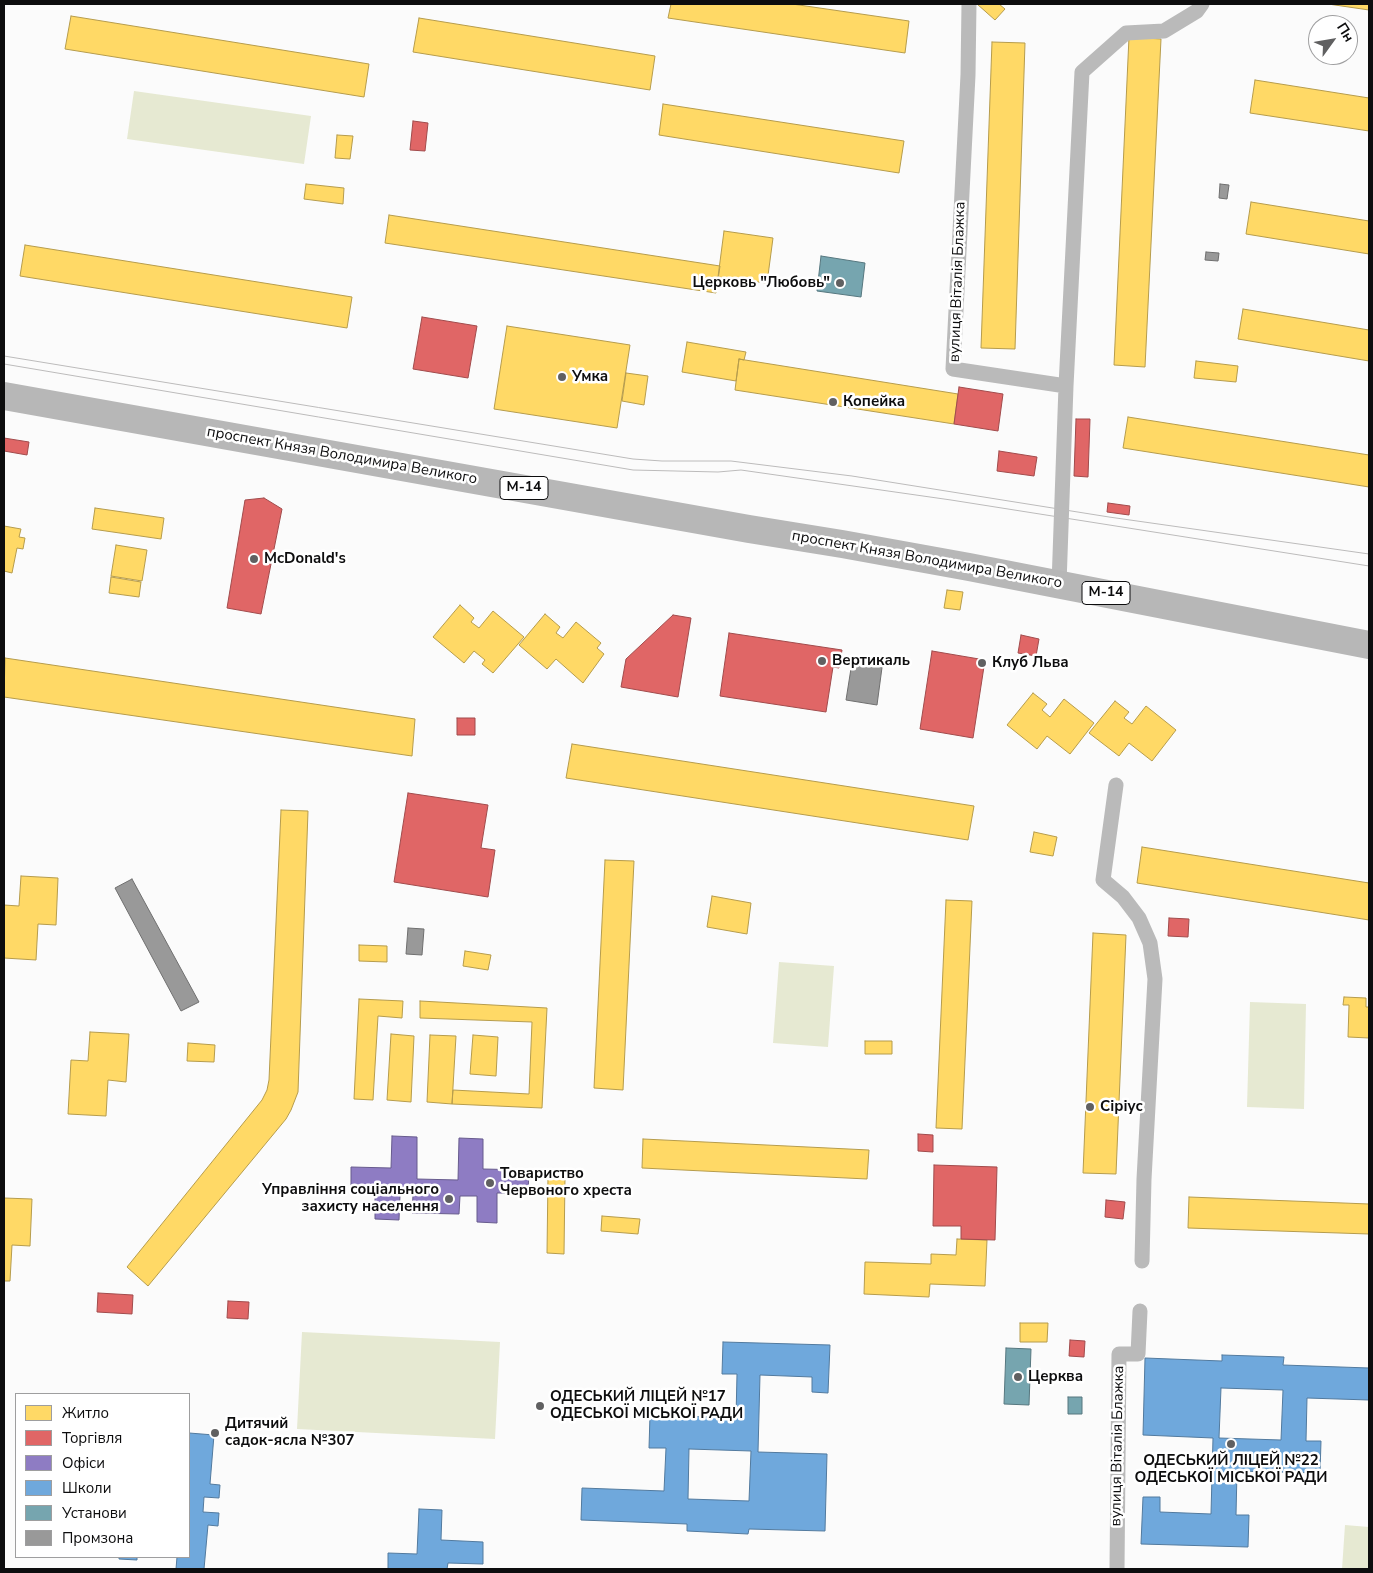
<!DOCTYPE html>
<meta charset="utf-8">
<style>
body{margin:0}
#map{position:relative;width:1373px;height:1573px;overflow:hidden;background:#fbfbfb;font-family:"Nunito Sans",sans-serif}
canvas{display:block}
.frame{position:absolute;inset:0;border:5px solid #0d0d0e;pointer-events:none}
.legend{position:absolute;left:15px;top:1393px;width:175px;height:165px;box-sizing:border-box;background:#fff;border:1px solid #9e9e9f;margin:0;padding:6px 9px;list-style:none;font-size:15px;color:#0d0d0e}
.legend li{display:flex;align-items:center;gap:10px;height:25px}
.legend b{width:25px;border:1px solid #9e9e9f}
.north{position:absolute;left:1308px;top:15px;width:50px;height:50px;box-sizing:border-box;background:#fff;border:1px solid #9e9e9f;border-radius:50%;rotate:58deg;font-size:14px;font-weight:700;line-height:20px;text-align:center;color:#0d0d0e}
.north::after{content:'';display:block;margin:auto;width:18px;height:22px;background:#606061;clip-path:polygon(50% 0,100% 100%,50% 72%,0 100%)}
</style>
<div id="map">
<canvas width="1373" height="1573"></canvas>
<div class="frame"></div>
<ul class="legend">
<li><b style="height:14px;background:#ffd966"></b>Житло</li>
<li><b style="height:14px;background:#e06666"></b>Торгівля</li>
<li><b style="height:14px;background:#8e7cc3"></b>Офіси</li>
<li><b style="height:14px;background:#6fa8dc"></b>Школи</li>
<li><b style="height:14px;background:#76a5af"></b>Установи</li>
<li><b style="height:14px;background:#999"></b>Промзона</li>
</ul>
<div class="north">Пн</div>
</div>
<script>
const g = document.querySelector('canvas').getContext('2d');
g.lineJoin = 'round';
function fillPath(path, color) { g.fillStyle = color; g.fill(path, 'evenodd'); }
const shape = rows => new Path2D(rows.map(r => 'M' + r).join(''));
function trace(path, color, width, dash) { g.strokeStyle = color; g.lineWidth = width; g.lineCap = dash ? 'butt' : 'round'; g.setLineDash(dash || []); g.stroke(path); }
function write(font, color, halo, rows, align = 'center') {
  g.font = font + ' "Nunito Sans",sans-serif'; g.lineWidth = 5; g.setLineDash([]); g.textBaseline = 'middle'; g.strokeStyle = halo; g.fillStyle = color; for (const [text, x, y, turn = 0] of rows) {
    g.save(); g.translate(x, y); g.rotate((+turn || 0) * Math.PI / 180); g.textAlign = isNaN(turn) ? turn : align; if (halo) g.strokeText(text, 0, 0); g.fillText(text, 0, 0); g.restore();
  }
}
fillPath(shape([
 [134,91,311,116,304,164,127,139],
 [779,962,834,966,828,1047,773,1043],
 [1250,1002,1306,1004,1304,1109,1247,1107],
 [302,1332,500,1342,495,1439,297,1429],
 [1345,1525,1369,1527,1369,1569,1342,1569]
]), '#e6e9d2');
const homes = shape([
 [671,4,792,4,909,21,905,53,668,18,671,4],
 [977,4,999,4,1005,9,995,20,977,4],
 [1328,4,1369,4,1369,10,1328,4],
 [71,16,369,64,364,97,65,49,71,16],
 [419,18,655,56,650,90,413,52,419,18],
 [1129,37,1161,39,1145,367,1114,365,1129,37],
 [992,42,1025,43,1015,349,981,348,992,42],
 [1255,80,1369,98,1369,131,1250,113,1255,80],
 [663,104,904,141,899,173,659,135,663,104],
 [337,135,353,136,350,159,335,158,337,135],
 [306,184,344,188,343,204,304,199,306,184],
 [1251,202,1369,221,1369,254,1246,234,1251,202],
 [389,215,720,266,716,293,385,243,389,215],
 [724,231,773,238,767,283,718,277,724,231],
 [25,245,352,297,347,328,20,276,25,245],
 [1243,309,1369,330,1369,361,1238,339,1243,309],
 [507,326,630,345,617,428,494,409,507,326],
 [687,342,746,352,744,360,739,359,736,381,682,372,687,342],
 [739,359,958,394,954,424,735,390,739,359],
 [1196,361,1238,366,1236,382,1194,378,1196,361],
 [626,373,648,376,644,405,622,401,626,373],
 [1128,417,1369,455,1369,487,1123,448,1128,417],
 [95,508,164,518,161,539,92,529,95,508],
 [4,526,21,529,19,537,25,538,23,549,17,548,12,573,4,571,4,526],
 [116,545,147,550,142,581,111,576,116,545],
 [111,577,141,582,139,597,109,593,111,577],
 [947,590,963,592,960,610,944,608,947,590],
 [460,605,474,618,471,622,479,628,493,611,524,637,493,673,482,664,485,660,474,651,464,663,433,637,460,605],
 [545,614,560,627,556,633,563,638,576,622,601,643,597,648,604,654,583,683,556,659,547,669,519,645,545,614],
 [5,658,415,719,412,756,4,697,5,658],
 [1033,693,1047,704,1042,710,1050,717,1064,699,1094,723,1070,754,1047,736,1037,749,1007,725,1033,693],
 [1115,701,1129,712,1124,718,1132,724,1146,706,1176,730,1152,761,1129,743,1119,756,1089,733,1115,701],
 [572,744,974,806,968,840,566,778,572,744],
 [281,810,308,811,298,1092,291,1110,286,1119,148,1286,127,1267,262,1100,267,1090,269,1080,281,810],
 [1034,832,1057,837,1053,856,1030,852,1034,832],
 [1142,847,1369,883,1369,920,1137,883,1142,847],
 [605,860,634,861,623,1090,594,1088,605,860],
 [21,876,58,878,56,925,38,924,36,960,4,958,4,905,19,906,21,876],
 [712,896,751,903,747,934,707,927,712,896],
 [946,900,972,901,962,1129,936,1128,946,900],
 [1093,933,1126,935,1116,1174,1083,1173,1093,933],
 [359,945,387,946,387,962,359,961,359,945],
 [465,951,491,955,488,970,463,966,465,951],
 [1344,997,1366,998,1366,1007,1369,1007,1369,1038,1348,1037,1349,1005,1343,1005,1344,997],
 [359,999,403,1001,402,1018,378,1016,373,1100,354,1099,359,999],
 [420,1001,547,1008,542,1108,452,1104,453,1090,529,1094,532,1022,420,1018,420,1001],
 [90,1032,129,1034,126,1082,108,1080,106,1116,68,1114,71,1060,88,1061,90,1032],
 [391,1034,414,1036,411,1102,387,1100,391,1034],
 [430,1035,456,1036,452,1104,427,1102,430,1035],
 [473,1035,498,1037,496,1076,470,1074,473,1035],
 [865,1041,892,1041,892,1054,865,1054,865,1041],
 [188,1043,215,1045,214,1062,187,1061,188,1043],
 [643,1139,869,1150,867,1179,642,1168,643,1139],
 [548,1176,565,1177,564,1254,547,1253,548,1176],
 [1189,1197,1369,1204,1369,1234,1188,1228,1189,1197],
 [4,1198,32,1199,30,1246,12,1245,10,1281,4,1281,4,1198],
 [602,1216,640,1219,638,1234,601,1231,602,1216],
 [957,1239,987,1240,985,1286,930,1284,929,1297,864,1294,865,1262,931,1264,931,1254,956,1255,957,1239],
 [1020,1323,1048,1323,1047,1342,1020,1342,1020,1323]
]);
fillPath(homes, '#ffd966');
trace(homes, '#b69c4c', 1);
const shops = shape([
 [413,121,428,123,425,151,410,150,413,121],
 [422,317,477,326,468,378,413,369,422,317],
 [959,387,1003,394,998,431,954,424,959,387],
 [1076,419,1090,419,1088,477,1074,476,1076,419],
 [4,438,29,442,27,455,4,451,4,438],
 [999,451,1037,457,1034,476,997,471,999,451],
 [264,498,282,509,261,614,227,608,245,500,264,498],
 [1108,503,1130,506,1129,515,1107,512,1108,503],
 [673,615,691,618,678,697,621,687,626,659,673,615],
 [729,633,842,650,839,668,833,667,826,712,720,696,729,633],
 [1021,635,1039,639,1036,656,1018,653,1021,635],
 [932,651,985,660,973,738,920,729,932,651],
 [457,718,475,718,475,735,457,735,457,718],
 [408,793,488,805,481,848,495,850,488,897,394,882,408,793],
 [1169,918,1189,919,1188,937,1168,936,1169,918],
 [918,1134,933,1135,933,1152,918,1151,918,1134],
 [934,1165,997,1167,995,1240,961,1239,961,1226,933,1226,934,1165],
 [1106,1200,1125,1202,1123,1219,1105,1217,1106,1200],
 [98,1293,133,1295,132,1314,97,1312,98,1293],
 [228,1301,249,1302,248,1319,227,1318,228,1301],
 [1070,1340,1085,1341,1084,1357,1069,1356,1070,1340]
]);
fillPath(shops, '#e06666');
trace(shops, '#a14b4c', 1);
const offices = shape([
 [392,1136,417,1137,417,1179,458,1180,459,1138,483,1139,483,1169,529,1170,528,1193,497,1193,497,1223,477,1222,477,1196,460,1196,459,1214,412,1213,413,1195,400,1195,399,1220,375,1219,375,1190,351,1190,351,1167,391,1168,392,1136]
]);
fillPath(offices, '#8e7cc3');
trace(offices, '#675b8d', 1);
const schools = shape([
 [723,1342,830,1345,828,1393,812,1392,812,1377,760,1375,758,1452,827,1454,825,1531,749,1529,748,1534,687,1531,687,1524,581,1520,582,1488,664,1491,666,1448,649,1448,650,1415,736,1418,737,1374,722,1374,723,1342],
 [689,1449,751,1451,749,1501,688,1499,689,1449],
 [1222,1355,1284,1357,1283,1365,1369,1368,1369,1400,1307,1398,1306,1441,1321,1441,1320,1473,1237,1471,1236,1515,1249,1515,1248,1547,1141,1544,1143,1497,1160,1497,1160,1512,1211,1514,1213,1438,1143,1435,1145,1358,1222,1361,1222,1355],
 [1221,1388,1283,1390,1281,1440,1219,1438,1221,1388],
 [189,1433,214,1435,210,1484,220,1485,219,1498,204,1497,203,1512,219,1513,218,1526,208,1525,204,1569,176,1569,177,1557,189,1557,189,1433],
 [419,1509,442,1510,441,1540,483,1542,483,1564,448,1563,447,1569,388,1569,388,1553,417,1554,419,1509],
 [119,1557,137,1557,137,1560,119,1559,119,1557]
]);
fillPath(schools, '#6fa8dc');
trace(schools, '#527a9e', 1);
const public = shape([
 [821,256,865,263,861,297,817,291,821,256],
 [1006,1348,1031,1349,1029,1405,1004,1404,1006,1348],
 [1068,1397,1082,1397,1082,1414,1068,1414,1068,1397]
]);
fillPath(public, '#76a5af');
trace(public, '#56777f', 1);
const industry = shape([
 [1220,184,1229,185,1227,199,1219,198,1220,184],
 [1206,252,1219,253,1218,261,1205,260,1206,252],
 [853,656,883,660,877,705,846,700,853,656],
 [132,879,199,1002,181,1011,115,888,132,879],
 [408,928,424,929,422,955,406,954,408,928]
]);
fillPath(industry, '#999');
trace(industry, '#6f6f6f', 1);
trace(shape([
 [969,4,968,75,953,369,1066,386],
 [1059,584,1066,386,1082,72,1126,33,1164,31,1197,11,1202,4],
 [1116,785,1103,880,1123,897,1139,918,1150,943,1155,979,1144,1179,1142,1261],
 [1117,1569,1119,1354,1138,1354,1140,1311]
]), '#bababa', 15);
trace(shape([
 [4,396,749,529,842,544,969,567,1369,645]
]), '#b7b7b7', 28);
trace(shape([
 [4,356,633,459,662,461,731,461,852,476,1109,517,1369,554],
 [4,364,633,470,718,472,741,470,951,500,1369,566]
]), '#bcbbbb', 1);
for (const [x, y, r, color] of [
 [840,283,5,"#606061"],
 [562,377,5,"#606061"],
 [833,402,5,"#606061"],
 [254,559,5,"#606061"],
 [822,661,5,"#606061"],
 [982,663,5,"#606061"],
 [1090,1107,5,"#606061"],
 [490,1183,5,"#606061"],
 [449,1199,5,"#606061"],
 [1018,1377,5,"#606061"],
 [540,1406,5,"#606061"],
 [215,1433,5,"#606061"],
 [1231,1444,5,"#606061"]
]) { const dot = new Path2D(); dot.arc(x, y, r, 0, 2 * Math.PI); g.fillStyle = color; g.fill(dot); trace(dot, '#fff', 2); }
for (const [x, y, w] of [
 [524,488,48],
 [1106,593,48]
]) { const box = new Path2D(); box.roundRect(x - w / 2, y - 11.5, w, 23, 4); g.fillStyle = '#fff'; g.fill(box); trace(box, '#0d0d0e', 1); }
write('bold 14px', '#0d0d0e', null, [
 ["М-14",524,488],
 ["М-14",1106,593]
]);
write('15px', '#0d0d0e', '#fff', [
 ["вулиця Віталія Блажка",958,282,-88],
 ["проспект Князя Володимира Великого",342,456,10],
 ["проспект Князя Володимира Великого",927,560,10],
 ["вулиця Віталія Блажка",1118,1446,-89]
]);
write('bold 15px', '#0d0d0e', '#fff', [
 ["Церковь \"Любовь\"",830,283,"right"],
 ["Умка",572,377],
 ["Копейка",843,402],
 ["McDonald's",264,559],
 ["Вертикаль",832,661],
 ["Клуб Льва",992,663],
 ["Сіріус",1100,1107],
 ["Товариство",500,1174],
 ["Червоного хреста",500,1191],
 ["Управління соціального",439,1190,"right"],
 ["захисту населення",439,1207,"right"],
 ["Церква",1028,1377],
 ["ОДЕСЬКИЙ ЛІЦЕЙ №17",550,1397],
 ["ОДЕСЬКОЇ МІСЬКОЇ РАДИ",550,1414],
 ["Дитячий",225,1424],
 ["садок-ясла №307",225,1441],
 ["ОДЕСЬКИЙ ЛІЦЕЙ №22",1231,1461,"center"],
 ["ОДЕСЬКОЇ МІСЬКОЇ РАДИ",1231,1478,"center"]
], 'left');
</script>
